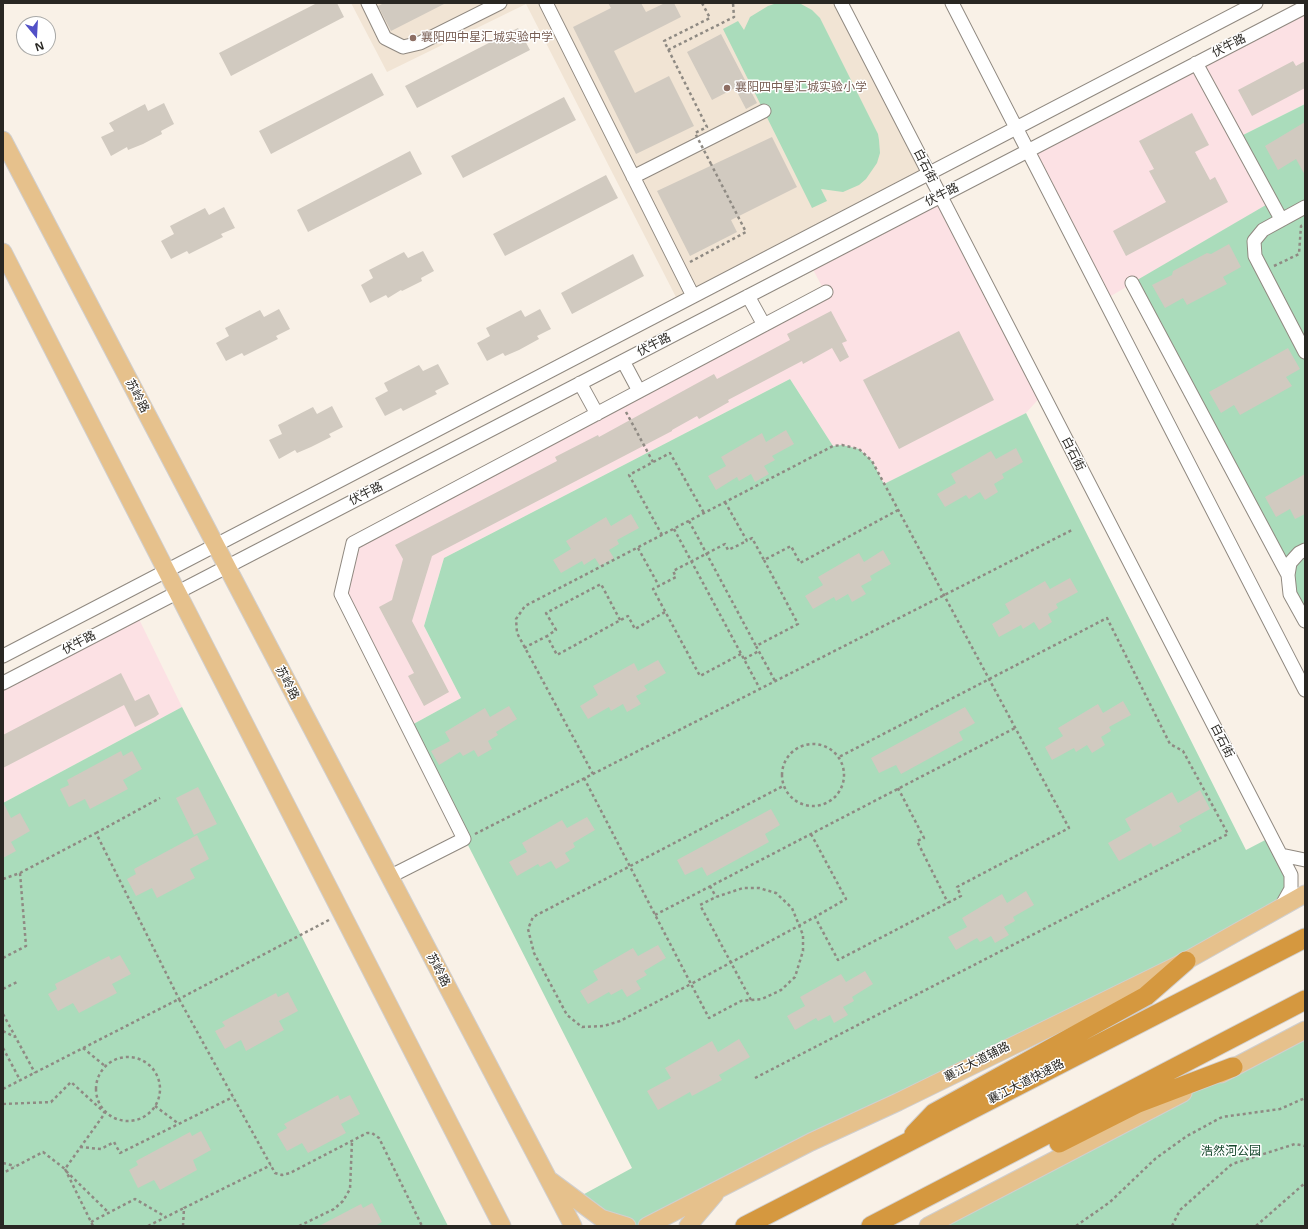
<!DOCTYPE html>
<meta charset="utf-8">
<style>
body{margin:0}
#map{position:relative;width:1308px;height:1229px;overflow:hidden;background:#f9f1e7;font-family:"Open Sans",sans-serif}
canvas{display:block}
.frame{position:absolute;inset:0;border:4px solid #292723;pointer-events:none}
.north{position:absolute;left:16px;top:16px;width:40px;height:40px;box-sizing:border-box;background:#fff;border:1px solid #a9a9a7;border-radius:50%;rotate:162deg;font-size:11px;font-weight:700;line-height:16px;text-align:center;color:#292723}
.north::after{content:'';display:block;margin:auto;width:14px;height:18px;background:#5250c7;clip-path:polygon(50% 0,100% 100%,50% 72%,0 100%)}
</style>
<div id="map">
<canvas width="1308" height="1229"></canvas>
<div class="frame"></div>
<div class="north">N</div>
</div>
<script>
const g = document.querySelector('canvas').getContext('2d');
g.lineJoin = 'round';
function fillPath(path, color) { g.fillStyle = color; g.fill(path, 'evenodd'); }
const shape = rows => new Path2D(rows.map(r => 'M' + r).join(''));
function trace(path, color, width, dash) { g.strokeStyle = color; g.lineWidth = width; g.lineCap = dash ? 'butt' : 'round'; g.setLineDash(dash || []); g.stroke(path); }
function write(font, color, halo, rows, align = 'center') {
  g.font = font + ' "Open Sans","Noto Sans SC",sans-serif'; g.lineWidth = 3; g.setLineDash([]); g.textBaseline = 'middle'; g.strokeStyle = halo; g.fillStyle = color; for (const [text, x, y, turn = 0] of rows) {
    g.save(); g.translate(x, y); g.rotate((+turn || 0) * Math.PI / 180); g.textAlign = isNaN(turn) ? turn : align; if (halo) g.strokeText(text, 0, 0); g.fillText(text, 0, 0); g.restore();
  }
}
fillPath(shape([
 [1305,7,1305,104,1237,138,1272,202,1104,300,1027,151],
 [940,196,1043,394,1026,413,884,484,872,461,843,445,833,446,790,379,444,558,424,626,461,698,408,727,341,594,353,543,825,292,810,264],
 [136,613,182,707,3,803,3,683]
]), '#fce1e4');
fillPath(shape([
 [351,3,841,3,929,173,679,303,526,4,387,72]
]), '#f1e4d4');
fillPath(shape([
 [777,3,801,4,812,10,820,18,878,134,879,140,880,153,877,163,866,179,859,185,843,192,821,189,827,201,812,208,723,29,738,21,744,30,750,17,768,6],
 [1305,104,1305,621,1288,575,1132,283,1271,202,1237,138],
 [790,379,833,446,842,445,859,449,872,461,884,484,1026,413,1246,850,1271,837,1291,875,1282,905,647,1226,627,1226,575,1199,632,1168,408,727,461,698,424,626,444,558],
 [182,707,301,935,448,1226,3,1226,3,803],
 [1305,1030,1305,1226,928,1226]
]), '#aadcbb');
fillPath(shape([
 [317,3,337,3,344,17,231,76,219,53],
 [384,3,446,3,391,31,378,6],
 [608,3,641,3,646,12,665,3,674,3,681,17,614,51,635,93,669,76,694,126,636,154,573,27,611,8],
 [518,28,530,50,417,108,405,86],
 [721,34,757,103,746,109,735,88,712,100,687,52],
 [1293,61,1296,66,1305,61,1305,88,1252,116,1238,90],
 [372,73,384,95,271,154,259,131],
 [564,97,576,120,463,178,451,156],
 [164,103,174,124,161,131,162,134,143,144,128,150,127,147,111,156,101,137,114,131,109,123,145,104,148,111],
 [1192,113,1209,145,1195,152,1210,180,1215,177,1228,202,1126,256,1113,231,1166,202,1149,171,1154,169,1139,141],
 [1305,122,1305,175,1296,159,1278,170,1265,146],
 [772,137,797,187,731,220,737,232,690,256,657,191],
 [410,151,422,174,308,232,297,210],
 [606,175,618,198,505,256,493,234],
 [224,207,235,228,221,234,223,237,189,254,187,251,171,259,161,241,174,234,170,226,205,208,209,215],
 [1229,244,1241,267,1223,277,1227,284,1187,305,1183,298,1165,308,1152,285,1172,275,1173,271,1207,253,1211,254],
 [423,251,434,271,421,278,422,281,402,291,401,290,388,298,386,295,370,303,361,285,373,278,369,270,404,252,408,258],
 [633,254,644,276,572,314,561,293],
 [279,309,290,329,276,336,278,339,244,356,242,353,226,361,216,343,229,336,225,328,260,310,264,317],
 [540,309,551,329,537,336,539,339,519,350,505,356,503,353,487,361,477,343,490,336,486,328,521,310,525,317],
 [831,311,847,341,842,343,849,357,840,362,832,348,803,364,802,361,728,400,729,402,699,419,697,416,672,430,672,431,432,556,412,621,449,692,424,706,408,676,414,673,379,607,392,600,403,559,395,545,557,461,555,457,598,435,599,437,714,374,717,379,790,340,787,334],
 [959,331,994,400,899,449,863,380],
 [1288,348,1300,369,1286,377,1292,386,1240,415,1234,405,1221,413,1209,392],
 [438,364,449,384,435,391,437,394,403,411,401,408,385,416,375,398,388,391,384,383,419,365,423,371],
 [332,406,343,427,329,434,331,437,311,447,297,453,295,450,279,459,269,440,282,434,278,425,313,407,317,414],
 [786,430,794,444,772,456,775,460,764,466,769,474,755,482,751,474,739,481,737,477,716,490,708,476,726,466,721,457,762,433,766,442],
 [1016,448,1023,462,1002,474,1004,478,994,484,998,492,985,500,980,492,969,499,966,495,945,507,937,494,956,483,951,474,991,451,996,459],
 [1305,474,1305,514,1295,519,1290,509,1276,517,1265,497],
 [631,514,639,528,617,540,619,544,609,550,614,558,600,566,595,558,584,565,582,561,561,573,553,560,571,549,566,541,606,517,611,526],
 [883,550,891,564,870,576,872,580,861,586,866,594,852,602,848,594,836,601,834,597,813,609,805,596,823,585,818,577,859,553,864,562],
 [1070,578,1078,592,1056,604,1058,608,1048,614,1052,622,1039,630,1034,622,1023,629,1021,625,999,637,992,624,1010,613,1005,604,1045,581,1050,589],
 [658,660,666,673,644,686,647,690,636,696,641,704,627,712,623,704,611,711,609,707,588,719,580,706,598,695,593,686,634,663,638,671],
 [121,673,135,701,149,694,159,714,155,717,135,727,124,705,3,768,3,735],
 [1123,701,1131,715,1109,727,1111,731,1101,737,1105,745,1092,753,1087,745,1076,752,1074,748,1052,760,1045,747,1063,736,1058,728,1098,704,1103,713],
 [509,706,517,719,496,732,498,735,488,741,492,749,478,757,474,750,463,756,460,752,439,765,431,751,450,741,445,732,485,708,490,717],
 [965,707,975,723,959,732,963,740,901,774,896,765,879,773,871,758],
 [121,751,123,756,132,751,142,769,123,780,128,789,90,809,85,799,69,807,60,789,69,785,67,780],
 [198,787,217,824,194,835,176,798],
 [1200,790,1210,809,1179,826,1182,831,1153,847,1151,843,1119,861,1108,843,1131,830,1125,819,1172,792,1178,803],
 [3,802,11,818,20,813,30,831,11,842,16,851,3,858],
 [771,809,780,825,765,834,769,842,707,876,702,867,685,875,677,860],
 [587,817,595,830,573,843,575,847,565,853,570,861,556,869,551,861,540,867,538,864,517,876,509,862,527,852,522,843,562,820,567,828],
 [197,835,209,859,190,869,195,878,157,898,152,888,136,896,127,879,136,874,134,869],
 [1026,891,1034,905,1013,917,1015,921,1004,927,1009,935,995,943,991,936,980,942,977,938,956,950,948,937,967,927,962,918,1002,894,1007,903],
 [658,945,666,958,644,971,647,975,636,981,641,989,627,997,622,989,611,995,609,992,588,1004,580,991,598,980,593,971,633,948,638,956],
 [120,955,131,974,112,984,117,993,79,1013,73,1003,58,1011,48,994,57,989,55,984,109,956,111,960],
 [865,971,873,984,852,997,854,1001,843,1007,848,1015,834,1023,830,1015,818,1021,816,1018,795,1030,787,1016,805,1006,800,997,841,974,846,982],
 [288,992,298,1011,279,1021,284,1030,246,1051,241,1040,225,1049,215,1031,225,1026,222,1022,276,993,278,997],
 [739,1039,750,1057,719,1075,722,1080,692,1096,690,1092,658,1110,647,1091,671,1078,665,1068,712,1041,718,1052],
 [338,1095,340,1100,350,1095,360,1114,341,1124,346,1133,308,1153,302,1143,287,1151,277,1134,287,1128,284,1124],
 [201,1131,211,1150,193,1160,197,1170,160,1190,154,1180,138,1188,129,1170,138,1165,136,1161,190,1132,192,1136],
 [372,1203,382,1222,375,1226,319,1226,361,1204,363,1208]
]), '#d1cac0');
const minor = shape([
 [368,3,385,38,403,47,420,43,500,3],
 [546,3,693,296],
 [841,3,1291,875,1291,889,1282,905],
 [952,3,1305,690],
 [1196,63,1281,219],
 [633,177,764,111],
 [1305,207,1263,230,1254,241,1255,256,1305,352],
 [1132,283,1288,575],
 [748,296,764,325],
 [623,361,639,391],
 [580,383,597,414],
 [1305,550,1299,553,1290,563,1288,575,1290,594,1305,621],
 [3,656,1256,3],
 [3,683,1305,7],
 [1281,855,1305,860],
 [389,877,464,839,341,594,353,543,826,292]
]);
const major = shape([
 [3,140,573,1226],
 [3,252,502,1226],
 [1221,1074,1305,1030],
 [551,1181,601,1218,627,1226],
 [647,1226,811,1142,898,1102,1186,961,1305,894],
 [688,1226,715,1194],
 [928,1226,1183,1093]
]);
const highway = shape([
 [914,1134,934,1113,1146,996,1186,961],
 [1059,1143,1138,1103,1233,1067],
 [745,1226,1305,938],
 [871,1226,1305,1000]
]);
trace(minor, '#908980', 15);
trace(major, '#d0cfcf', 19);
trace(highway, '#d0cfcf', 21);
trace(shape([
 [668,50,734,17,733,3],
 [690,262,746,232,711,164],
 [1274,266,1299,254,1301,226,1305,224],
 [626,412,653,462],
 [725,502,747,541,752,538,764,560,791,546,800,563,898,510],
 [689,521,756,646],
 [674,529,760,689],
 [662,535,629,475,670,453,704,513],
 [638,548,659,586],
 [764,560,798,624,756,646,775,681],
 [620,620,601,584,546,613,556,630,547,636,557,655,628,616,635,629,665,612],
 [524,648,547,636],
 [741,654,700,676,653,589,676,577,673,571,725,544,728,550,747,541],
 [744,659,759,651],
 '782 775a31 31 0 1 1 62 0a31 31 0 1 1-62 0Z',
 [584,778,691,984,815,917,838,960,961,896,957,887,1069,828,872,461,859,449,842,445,833,446,525,606,516,619,517,633,593,774],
 [898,788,924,838,917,841,948,903],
 [96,833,160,798],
 [475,834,1072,530],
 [811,834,846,899,815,917],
 [3,879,20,873,96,833,179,999,329,920],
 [710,886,716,897],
 [655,915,1015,728],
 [3,958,26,946,20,873],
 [3,989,19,981],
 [751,1000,700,905,716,897,743,888,759,888,776,893,792,908,803,935,803,951,795,977,781,990,762,999,741,1001,709,1018,691,984,620,1021,604,1026,582,1027,567,1015,534,953,528,929,533,917,783,786],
 [3,1014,35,1073],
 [3,1031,15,1037],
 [3,1048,20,1080],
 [83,1048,105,1066],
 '96 1089a32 32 0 1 1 64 0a32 32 0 1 1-64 0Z',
 [755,1078,1228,834,1183,751,1170,744,1107,618,839,757],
 [3,1089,179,999,275,1173,282,1175,290,1173,367,1133,372,1133,379,1138,422,1226],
 [3,1104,51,1102,71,1082,105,1113,65,1169,43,1152,3,1173],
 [155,1106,179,1124],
 [80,1147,101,1149,114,1142,120,1153,233,1097],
 [3,1163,15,1166],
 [65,1169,93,1226],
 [66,1171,109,1213],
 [91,1222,135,1199,166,1217],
 [148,1226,184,1208],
 [183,1226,184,1208,271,1165],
 [299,1226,334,1209,343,1201,350,1189,352,1141],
 [1076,1226,1110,1202,1155,1159,1187,1136,1222,1117,1280,1109,1305,1098],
 [1172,1226,1180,1210,1232,1164,1295,1144,1305,1146],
 [1256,1226,1305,1183]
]), '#8f8a83', 2.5, [3, 3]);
trace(minor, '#fff', 13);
trace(major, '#e6c18c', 17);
trace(highway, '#d5983f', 19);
trace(shape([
 [702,3,710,18,664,41,707,127,695,133,711,164]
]), '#8f8a83', 2.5, [3, 3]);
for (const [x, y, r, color] of [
 [413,38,4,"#8d6e63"],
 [727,88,4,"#8d6e63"]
]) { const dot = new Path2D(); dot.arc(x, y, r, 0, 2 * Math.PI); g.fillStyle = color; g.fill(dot); trace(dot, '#fff', 1.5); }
write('12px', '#785e54', '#fff', [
 ["襄阳四中星汇城实验中学",421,38],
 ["襄阳四中星汇城实验小学",735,88]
], 'left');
write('12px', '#292723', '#fff', [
 ["伏牛路",1229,46,-27],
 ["白石街",925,166,63],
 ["伏牛路",942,195,-27],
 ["伏牛路",654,345,-27],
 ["苏岭路",137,396,62],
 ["白石街",1073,454,63],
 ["伏牛路",366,494,-27],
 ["伏牛路",79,643,-28],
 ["苏岭路",287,683,62],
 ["白石街",1222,741,63],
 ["苏岭路",438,970,62],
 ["襄江大道辅路",977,1062,-27],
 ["襄江大道快速路",1026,1082,-27]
]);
write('12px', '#15462b', '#fff', [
 ["浩然河公园",1231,1152]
]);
</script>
